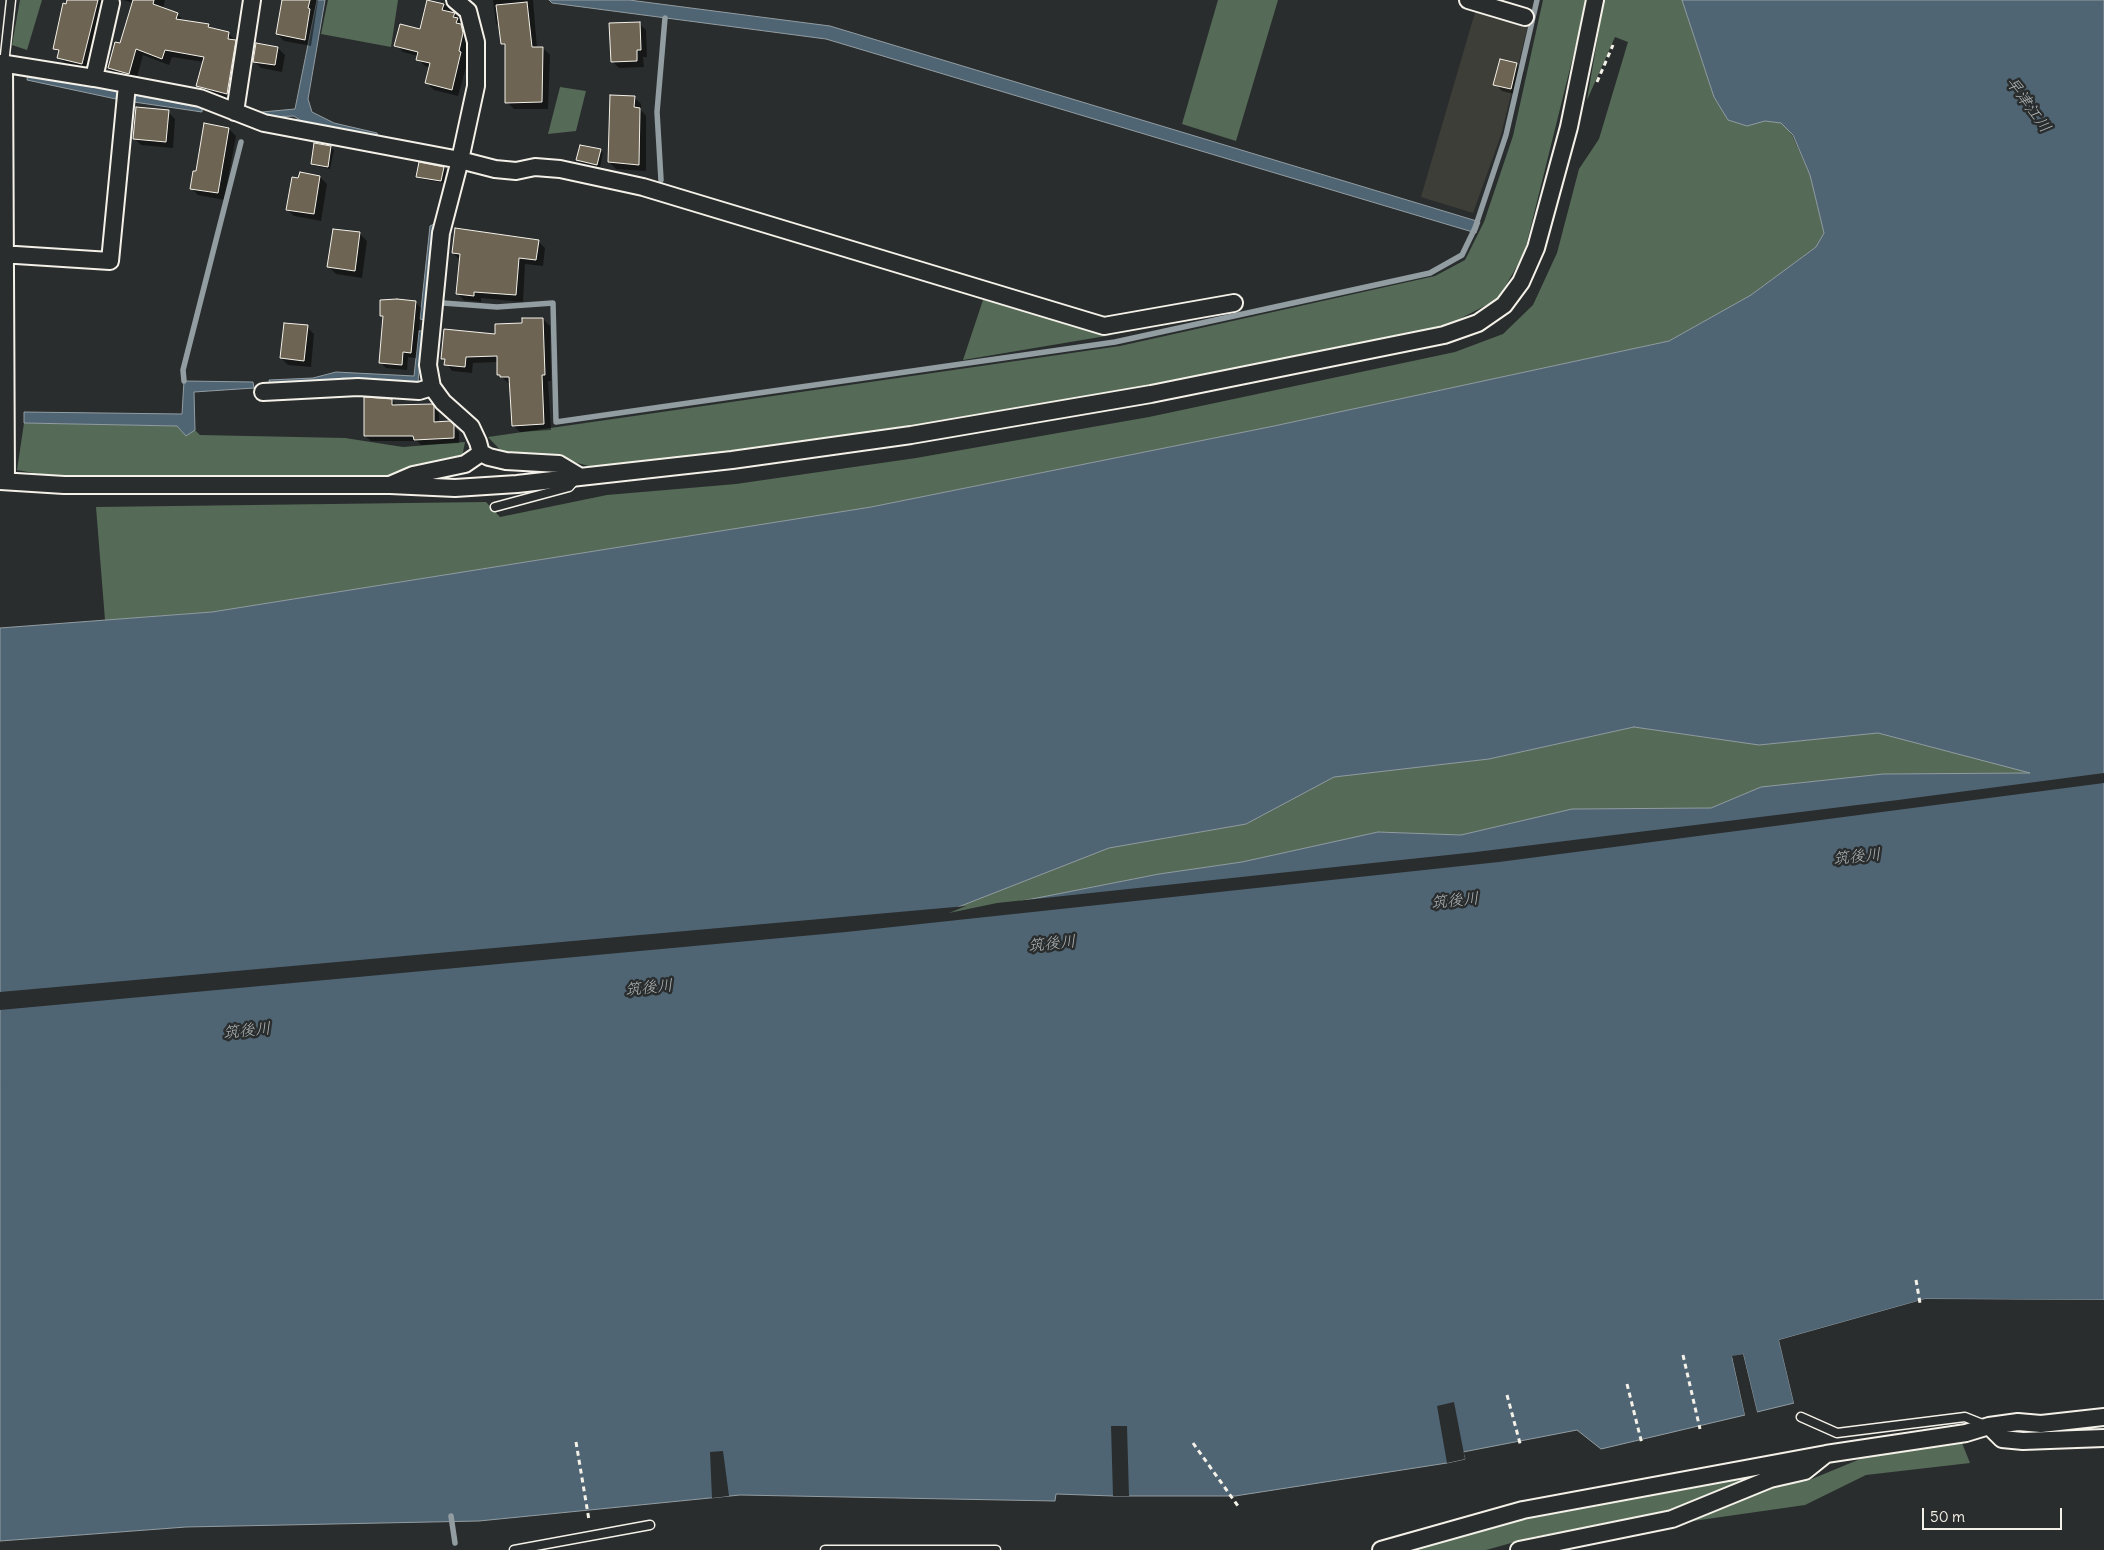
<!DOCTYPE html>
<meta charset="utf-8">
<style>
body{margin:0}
#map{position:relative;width:2104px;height:1550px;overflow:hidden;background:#2a2d2e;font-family:Delius,sans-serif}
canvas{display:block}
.scale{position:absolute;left:1922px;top:1508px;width:140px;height:22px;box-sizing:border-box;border:2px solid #f4f1e8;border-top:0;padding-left:6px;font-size:15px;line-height:18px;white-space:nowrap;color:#f4f1e8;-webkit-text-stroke:4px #2a2d2e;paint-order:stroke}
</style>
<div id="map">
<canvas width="2104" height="1550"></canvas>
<div class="scale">50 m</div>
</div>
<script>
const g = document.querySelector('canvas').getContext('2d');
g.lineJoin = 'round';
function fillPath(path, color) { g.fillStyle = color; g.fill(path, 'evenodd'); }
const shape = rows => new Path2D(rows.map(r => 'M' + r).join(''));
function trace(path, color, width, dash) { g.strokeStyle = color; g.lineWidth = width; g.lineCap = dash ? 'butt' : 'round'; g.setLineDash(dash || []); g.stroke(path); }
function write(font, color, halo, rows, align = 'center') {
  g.font = font + ' Delius,"Klee One",sans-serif'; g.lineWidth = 5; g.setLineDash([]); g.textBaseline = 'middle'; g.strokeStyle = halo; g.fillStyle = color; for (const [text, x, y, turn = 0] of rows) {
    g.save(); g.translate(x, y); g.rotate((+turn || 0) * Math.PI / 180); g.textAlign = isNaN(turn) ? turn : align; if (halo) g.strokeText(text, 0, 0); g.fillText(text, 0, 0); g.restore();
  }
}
fillPath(shape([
 [1476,9,1528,25,1501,135,1473,213,1421,197]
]), '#3e3e39');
fillPath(shape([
 [20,0,42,0,27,50,12,45],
 [328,0,398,0,391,47,321,34],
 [1218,0,1278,0,1236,141,1182,124],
 [1543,0,1587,0,1524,254,1498,299,1446,326,1144,388,905,427,725,454,593,467,550,456,504,454,488,437,1120,346,1435,276,1465,260,1484,222,1513,136],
 [1604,0,1682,0,1714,97,1728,120,1747,126,1765,121,1782,123,1792,135,1810,175,1824,233,1816,247,1751,295,1669,341,1274,426,871,507,212,612,105,620,96,507,486,502,500,517,607,495,736,484,916,458,1149,417,1455,352,1503,334,1533,305,1557,253,1579,169,1599,139,1628,42,1615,37,1587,100],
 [560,87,586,91,576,131,548,134],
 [984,297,1112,335,963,360],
 [24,423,177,426,186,436,195,430,200,435,345,438,403,447,465,442,462,458,389,480,56,477,17,470],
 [1634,727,1759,745,1878,733,2033,773,1883,774,1761,787,1711,808,1572,809,1461,835,1378,832,1242,862,1159,874,921,921,1109,848,1246,824,1334,777,1489,759],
 [1962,1443,1970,1463,1866,1475,1805,1505,1686,1522,1768,1485,1807,1481,1865,1457],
 [1765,1474,1657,1515,1533,1537,1486,1550,1397,1550,1521,1514]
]), '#556b57');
const water = shape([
 [317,0,325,0,308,99,312,112,334,123,377,133,378,136,304,123,294,116,269,117,262,112,295,109,317,0],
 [549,0,629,0,830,26,1480,222,1476,233,826,39,552,3,549,0],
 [1682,0,2104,0,2104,1300,1925,1299,1779,1340,1794,1403,1757,1412,1743,1354,1732,1357,1745,1415,1601,1449,1577,1430,1463,1452,1465,1459,1447,1463,1235,1496,1113,1496,1056,1494,1055,1501,740,1495,479,1521,186,1527,0,1541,0,628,212,612,871,507,1274,426,1669,341,1751,295,1816,247,1824,233,1810,175,1793,135,1781,123,1765,121,1747,126,1728,120,1714,97,1682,0],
 [1634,727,1759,745,1878,733,2030,773,1883,774,1761,787,1711,808,1572,809,1461,835,1378,832,1242,862,1159,874,925,920,1109,848,1246,824,1334,777,1489,759,1634,727],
 [28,73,117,91,116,99,27,80,28,73],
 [135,95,202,108,202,112,134,102,135,95],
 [436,223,434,232,424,320,420,319,430,226,436,223],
 [419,331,423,331,418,382,343,378,319,383,270,386,269,380,313,378,336,372,414,376,419,331],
 [184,381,253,382,254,388,194,392,195,430,186,436,177,426,24,423,24,412,182,414,184,381]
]);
fillPath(water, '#506574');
trace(water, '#929da2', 1);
fillPath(shape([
 [2104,773,2104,783,1499,862,846,932,0,1010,0,992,966,906,949,913,997,903,1476,852,1898,800],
 [1925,1299,2104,1300,2104,1302,1926,1302,1782,1342,1797,1403,1794,1403,1779,1340],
 [1743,1354,1757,1412,1755,1413,1742,1357,1735,1358,1748,1414,1745,1415,1732,1356],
 [1454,1402,1465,1459,1447,1463,1437,1406],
 [1111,1426,1127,1426,1129,1496,1113,1496],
 [723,1451,729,1496,712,1498,710,1452]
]), '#2a2d2e');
fillPath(shape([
 [68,0,106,0,88,70,66,64,59,57,60,54,54,48],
 [123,0,165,0,163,9,177,14,185,22,208,25,212,29,228,33,242,48,234,100,205,92,198,86,204,62,172,57,169,65,143,55,136,81,116,75,109,68,121,45,133,3],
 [283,0,318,0,311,46,284,41,277,34],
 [493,0,533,0,537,48,543,48,550,55,548,109,514,109,507,102,507,49,502,44,500,28,496,23],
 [428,2,446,6,466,25,470,41,466,58,468,60,458,96,434,90,427,83,430,68,425,66,418,59,418,56,403,52,396,45,421,31],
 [639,23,646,30,647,57,643,57,644,67,619,68,612,61],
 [278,48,285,55,282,72,261,68,254,61],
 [1517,65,1524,72,1518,95,1502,91,1495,84],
 [634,97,641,104,641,110,646,116,646,171,616,169,609,162],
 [168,112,175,119,173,148,141,145,134,138],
 [229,129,236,136,224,200,198,195,191,188,197,173],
 [331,147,334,150,330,169,315,166,312,163],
 [600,150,603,153,600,167,581,163,578,160],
 [443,168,446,171,444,183,421,179,418,176],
 [301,174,320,177,327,184,321,221,294,216,287,209],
 [360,234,367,241,362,278,336,274,329,267],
 [538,241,545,248,543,266,525,264,523,302,481,298,481,302,464,300,457,293,460,260,453,253],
 [415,302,421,308,416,358,408,357,407,370,386,368,381,363,384,319,381,316],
 [543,319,550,326,551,381,548,381,551,430,520,432,513,425,511,383,508,383,499,374,498,362,473,363,472,373,452,371,443,358,524,324],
 [307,327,314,334,311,367,288,365,281,358],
 [392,400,397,406,431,405,439,413,439,423,449,423,459,432,459,443,421,445,417,441,371,441,365,436]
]), '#0007');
trace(shape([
 [661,180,657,112,665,18],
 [443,303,497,307,553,303,556,422,1115,342,1430,273,1462,255,1475,228,1506,135,1537,0],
 [184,381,183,370,241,142],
 [451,1516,455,1543]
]), '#929da2', 5.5);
const building = shape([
 [67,0,98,0,82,64,57,58,59,50,53,49,63,3,66,4,67,0],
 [133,0,154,0,153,4,178,13,176,19,209,24,208,27,229,32,228,39,236,40,227,94,196,86,204,57,165,50,162,59,136,49,129,74,108,68,115,42,120,43,133,0],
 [282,0,310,0,308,8,310,9,305,40,276,34,282,0],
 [427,0,444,4,442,10,455,13,453,17,458,18,456,23,461,24,463,33,459,51,461,52,452,90,425,83,430,63,416,60,418,52,394,46,400,24,420,29,427,0],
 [527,2,532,47,543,47,542,102,505,103,505,44,501,44,496,5,527,2],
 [640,22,641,50,637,50,637,61,611,62,609,23,640,22],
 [256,43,278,47,275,65,253,62,256,43],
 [1500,59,1517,63,1511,89,1493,85,1500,59],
 [610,95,635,96,634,107,640,108,639,165,608,162,610,95],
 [136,107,169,110,166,142,133,139,136,107],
 [204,123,229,128,218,193,190,189,193,171,196,171,204,123],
 [314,143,331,146,328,167,311,164,314,143],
 [580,145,601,149,597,165,576,160,580,145],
 [419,162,444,167,441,181,416,177,419,162],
 [300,172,320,176,314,214,286,210,292,177,298,178,300,172],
 [455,228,539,240,536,260,519,258,516,295,474,292,474,296,456,294,460,254,452,253,455,228],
 [333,229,360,232,355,271,327,267,333,229],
 [397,299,416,301,411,353,403,352,402,365,379,363,383,316,380,316,380,300,397,299],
 [522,318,543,318,545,375,542,375,544,424,512,426,509,377,500,377,500,375,497,375,497,356,466,357,465,367,444,365,445,359,441,359,444,329,495,334,495,324,522,323,522,318],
 [284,323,308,325,304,361,280,358,284,323],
 [364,397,392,399,392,405,432,404,434,406,434,422,450,421,454,425,454,438,414,440,413,436,364,436,364,397]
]);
fillPath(building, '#6d6454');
trace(building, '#f4f1e8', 1);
const service = shape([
 [4,64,11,0],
 [495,507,569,487,576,479],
 [1801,1417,1837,1433,1965,1417,1985,1425],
 [514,1550,650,1525],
 [825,1550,996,1550]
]);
const minor = shape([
 [455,0,468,11,476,42,476,86,460,160,441,233,428,365,432,387,443,402,471,427,478,442,481,453,489,457,506,461,559,464,579,476],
 [1468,0,1525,17],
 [0,63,94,78,200,98,264,123,460,160,495,169,516,171,535,167,560,169,643,187,1104,326,1234,303],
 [4,64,6,481],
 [94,78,111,3],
 [235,112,252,0],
 [0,254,110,261,127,85],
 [263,392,358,387,419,391,432,387],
 [0,481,64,485,390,485,455,488,517,484,732,460,911,435,1151,394,1444,335,1478,323,1504,305,1521,282,1536,248,1569,127,1595,0],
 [392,484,413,475,465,464,481,453],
 [1989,1426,2002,1439,2023,1441,2104,1438],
 [1381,1550,1523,1510,1826,1454,1966,1433,1989,1426,2018,1422,2041,1424,2104,1417],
 [1519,1550,1672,1519,1770,1479,1805,1471,1825,1455]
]);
trace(service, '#f4f1e8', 11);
trace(minor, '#f4f1e8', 20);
trace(shape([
 [1597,82,1613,45],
 [1916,1280,1920,1303],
 [1683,1355,1700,1429],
 [1627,1384,1642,1444],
 [1507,1395,1521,1447],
 [576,1442,589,1520],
 [1193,1443,1238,1506]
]), '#f4f1e8', 3, [5, 4]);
trace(service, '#2a2d2e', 8);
trace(minor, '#2a2d2e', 16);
write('italic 16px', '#b2b9ba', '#2a2d2e', [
 ["早津江川",2028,105,54],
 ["筑後川",1857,857,-6],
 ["筑後川",1455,901,-6],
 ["筑後川",1052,944,-6],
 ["筑後川",649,988,-6],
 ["筑後川",247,1031,-6]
]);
</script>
